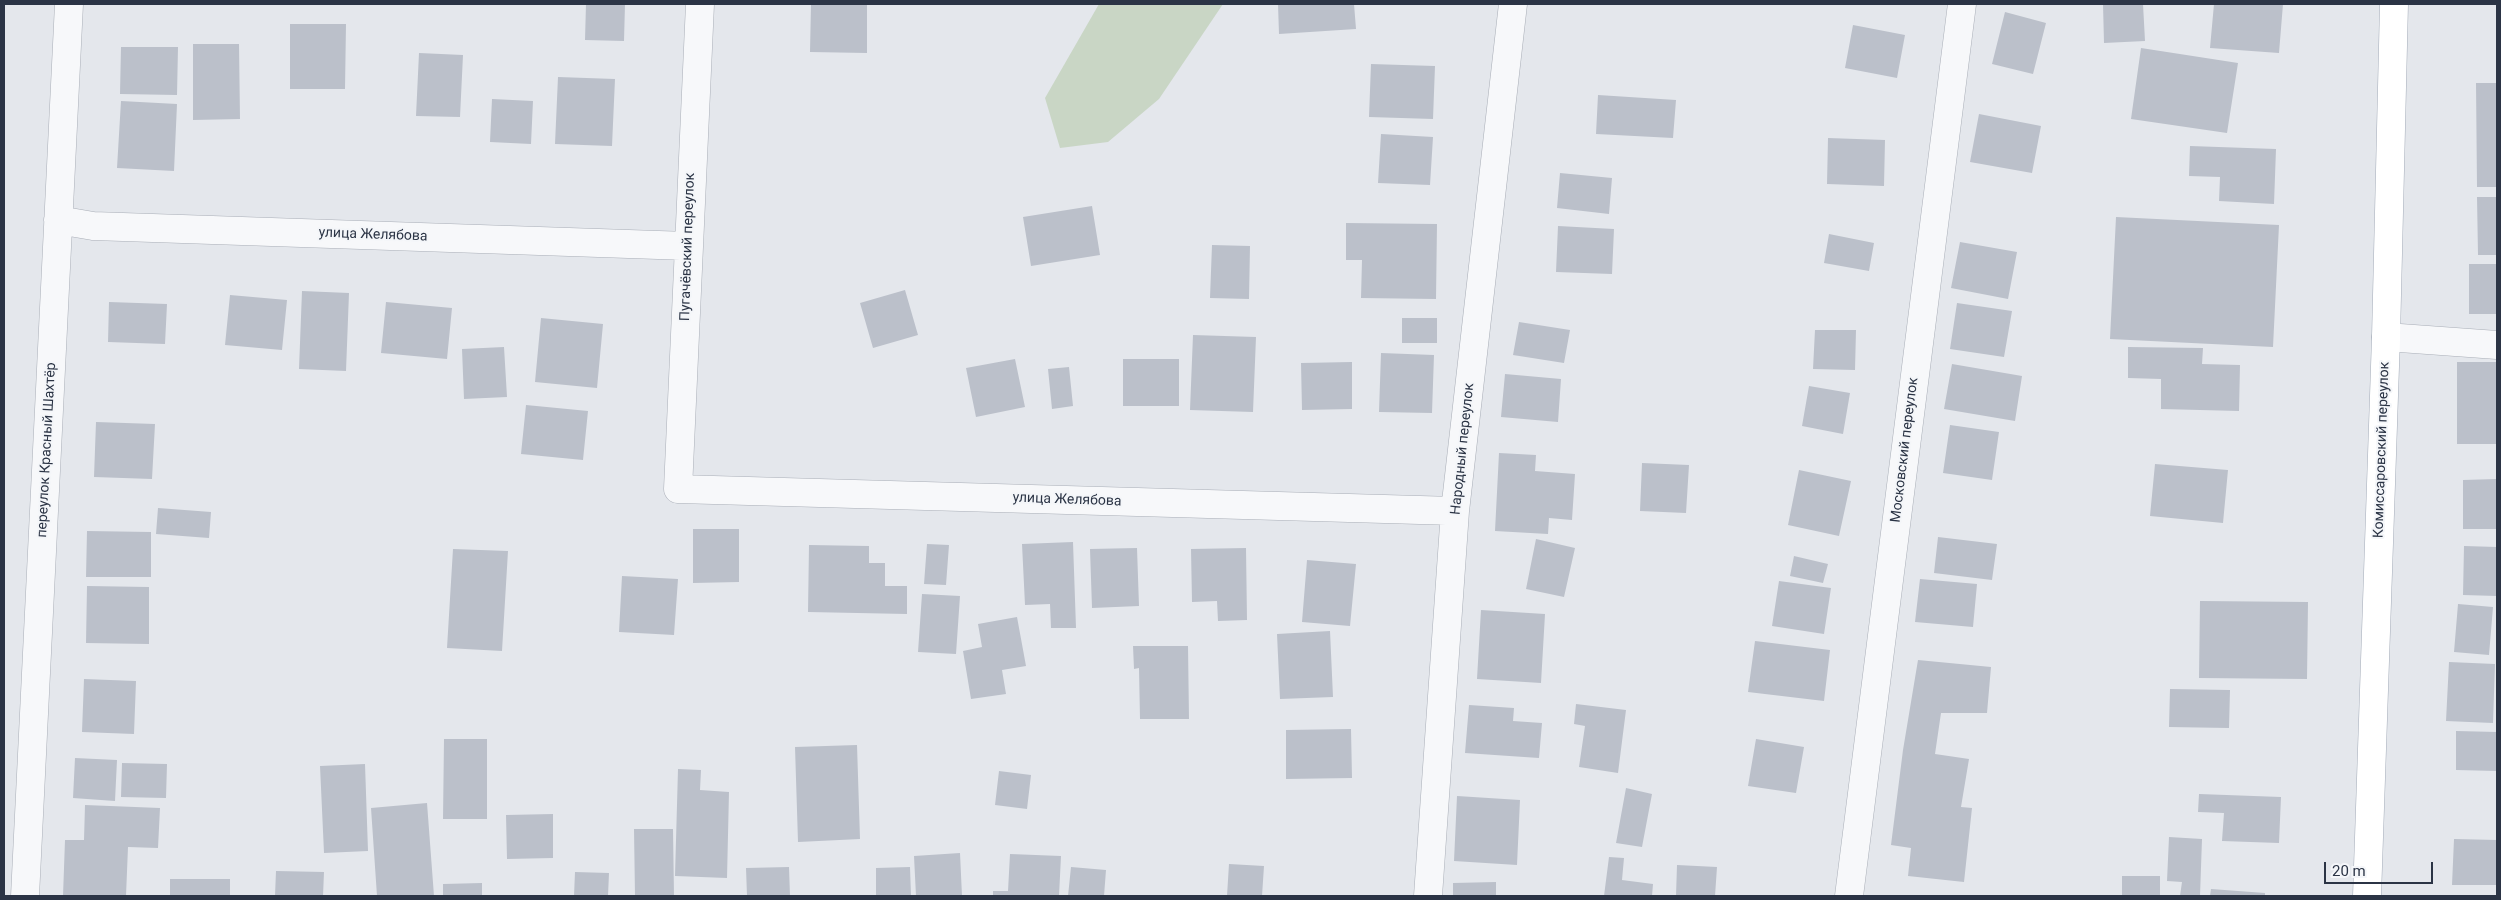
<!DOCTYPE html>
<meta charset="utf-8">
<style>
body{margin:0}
#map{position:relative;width:2501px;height:900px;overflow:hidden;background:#e4e7ec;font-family:Roboto,sans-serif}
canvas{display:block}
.frame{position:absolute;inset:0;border:5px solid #2b3445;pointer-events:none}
.scale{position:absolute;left:2324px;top:862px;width:109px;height:22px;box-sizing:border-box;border:2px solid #2b3445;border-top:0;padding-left:6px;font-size:15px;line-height:18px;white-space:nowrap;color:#2b3445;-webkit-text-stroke:4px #f4f6f9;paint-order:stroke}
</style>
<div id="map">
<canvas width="2501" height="900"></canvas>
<div class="frame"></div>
<div class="scale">20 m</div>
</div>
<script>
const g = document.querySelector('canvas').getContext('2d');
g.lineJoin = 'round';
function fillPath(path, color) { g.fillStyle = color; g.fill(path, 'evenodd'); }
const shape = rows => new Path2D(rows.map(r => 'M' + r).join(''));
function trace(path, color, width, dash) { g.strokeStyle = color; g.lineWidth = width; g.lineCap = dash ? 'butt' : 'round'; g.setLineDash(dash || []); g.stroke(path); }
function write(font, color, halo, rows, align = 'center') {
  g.font = font + ' Roboto,sans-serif'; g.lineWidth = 4; g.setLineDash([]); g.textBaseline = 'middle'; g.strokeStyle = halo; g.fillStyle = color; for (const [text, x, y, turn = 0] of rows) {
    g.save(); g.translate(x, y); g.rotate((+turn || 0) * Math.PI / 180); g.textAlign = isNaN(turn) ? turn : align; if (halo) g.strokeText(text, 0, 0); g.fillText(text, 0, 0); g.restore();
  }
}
fillPath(shape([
 [1099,4,1223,4,1159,99,1108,142,1060,148,1045,98]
]), '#c9d6c5');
fillPath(shape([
 [586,4,625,4,624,41,585,40],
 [811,4,867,4,867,53,810,52],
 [1278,4,1354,4,1356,29,1279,34],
 [2103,4,2143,4,2145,41,2104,43],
 [2214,4,2283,4,2279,53,2210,48],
 [2005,12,2046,23,2033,74,1992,64],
 [290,24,346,24,345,89,290,89],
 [1853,25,1905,35,1897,78,1845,68],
 [193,44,239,44,240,119,193,120],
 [121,47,178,47,177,95,120,94],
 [2141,48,2238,63,2227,133,2131,119],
 [419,53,463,55,460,117,416,116],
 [1371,64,1435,66,1433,119,1369,117],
 [558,77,615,79,612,146,555,144],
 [2476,83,2497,83,2497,187,2477,187],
 [1598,95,1676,100,1673,138,1596,134],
 [492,99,533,101,531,144,490,142],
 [121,101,177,104,174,171,117,168],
 [1979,114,2041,126,2032,173,1970,162],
 [1381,134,1433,137,1430,185,1378,183],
 [1828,138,1885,140,1884,186,1827,184],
 [2190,146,2276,149,2274,204,2219,201,2220,177,2189,176],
 [1560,173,1612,178,1609,214,1557,208],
 [2477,197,2497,197,2497,255,2478,255],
 [1092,206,1100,255,1031,266,1023,217],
 [2116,217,2279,225,2273,347,2110,339],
 [1346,223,1437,224,1436,299,1361,298,1362,260,1346,260],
 [1558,226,1614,229,1612,274,1556,272],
 [1829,234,1874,243,1869,271,1824,263],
 [1960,242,2017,252,2008,299,1951,288],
 [1212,245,1250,246,1249,299,1210,298],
 [2469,264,2497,264,2497,314,2469,314],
 [905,290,918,335,873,348,860,303],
 [302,291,349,293,346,371,299,369],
 [230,295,287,300,282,350,225,345],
 [109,302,167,304,165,344,108,342],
 [386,302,452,308,447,359,381,353],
 [1957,303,2012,311,2004,357,1950,349],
 [541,318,603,324,597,388,535,382],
 [1402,318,1437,318,1437,343,1402,343],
 [1519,322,1570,330,1564,363,1513,355],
 [1815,330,1856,330,1855,370,1813,369],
 [1193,335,1256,337,1253,412,1190,410],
 [504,347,507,397,464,399,462,349],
 [2128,347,2203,348,2202,364,2240,365,2239,411,2161,409,2161,379,2128,378],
 [1381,353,1434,355,1432,413,1379,412],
 [1015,359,1025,407,976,417,966,368],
 [1123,359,1179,359,1179,406,1123,406],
 [1352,362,1352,409,1302,410,1301,363],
 [2457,362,2497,362,2497,444,2457,444],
 [1952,364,2022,376,2015,421,1944,409],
 [1069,367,1073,406,1052,409,1048,369],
 [1505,374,1561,379,1558,422,1501,417],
 [1809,386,1850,393,1843,434,1802,426],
 [526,405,588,411,583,460,521,454],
 [96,422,155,424,152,479,94,477],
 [1950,425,1999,432,1992,480,1943,473],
 [1499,453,1536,455,1535,471,1575,474,1572,520,1549,518,1548,534,1495,531],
 [1642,463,1689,465,1686,513,1640,511],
 [2155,464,2228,470,2223,523,2150,516],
 [1799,470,1851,481,1839,536,1788,525],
 [2497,479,2497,529,2463,529,2463,480],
 [158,508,211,512,209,538,156,534],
 [693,529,739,529,739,582,693,583],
 [87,531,151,532,151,577,86,577],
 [1938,537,1997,544,1992,580,1934,573],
 [1536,539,1575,548,1564,597,1526,589],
 [1073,542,1076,628,1051,628,1050,604,1025,605,1022,544],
 [927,544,949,545,946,585,924,584],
 [809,545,869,546,869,563,885,563,885,586,907,586,907,614,808,612],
 [2464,546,2497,547,2497,596,2463,595],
 [1137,548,1139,606,1092,608,1090,549],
 [1246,548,1247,620,1218,621,1217,601,1192,602,1191,549],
 [453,549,508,551,502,651,447,648],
 [1794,556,1828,564,1823,583,1790,576],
 [1307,560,1356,564,1350,626,1302,622],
 [622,576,678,579,674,635,619,632],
 [1920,579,1977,584,1973,627,1915,622],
 [1779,581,1831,588,1824,634,1772,626],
 [87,586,149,587,149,644,86,643],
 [922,594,960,596,956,654,918,652],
 [2200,601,2308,602,2307,679,2199,678],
 [2458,604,2493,607,2489,655,2454,652],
 [1481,610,1545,614,1541,683,1477,679],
 [1017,617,1026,666,1002,670,1006,694,971,699,963,651,982,647,978,624],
 [1330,631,1333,697,1280,699,1277,634],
 [1755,641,1830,650,1824,701,1748,692],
 [1133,646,1188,646,1189,719,1140,719,1139,668,1134,669],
 [1918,660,1991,667,1987,713,1941,713,1935,754,1969,759,1961,807,1972,808,1964,882,1908,876,1911,848,1891,845,1903,750],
 [2449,662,2495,664,2493,723,2446,721],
 [84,679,136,681,134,734,82,732],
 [2170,689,2230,690,2229,728,2169,727],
 [1576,704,1626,710,1618,773,1579,767,1585,726,1574,724],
 [1469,705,1514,708,1513,721,1542,723,1539,758,1465,753],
 [1351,729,1352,778,1286,779,1286,730],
 [2456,731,2497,732,2497,771,2456,770],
 [444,739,487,739,487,819,443,819],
 [1756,739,1804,747,1796,793,1748,786],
 [857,745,860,839,798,842,795,747],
 [75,758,117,760,115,801,73,798],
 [122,763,167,764,166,798,121,797],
 [365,764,368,851,324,853,320,766],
 [678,769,701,770,700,790,729,792,727,878,675,876],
 [999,771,1031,775,1027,809,995,805],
 [1626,788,1652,794,1642,847,1616,843],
 [2199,794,2281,797,2279,843,2222,841,2224,813,2198,812],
 [1457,796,1520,800,1517,865,1454,861],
 [427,803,434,896,377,896,371,808],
 [85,805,160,808,158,848,128,847,126,896,63,896,65,840,84,840],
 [553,814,553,858,507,859,506,815],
 [634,829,673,829,674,896,635,896],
 [2169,837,2202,839,2200,896,2180,896,2182,882,2167,881],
 [2454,839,2497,840,2497,885,2452,885],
 [960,853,962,896,916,896,914,856],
 [1010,854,1061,856,1059,896,993,896,993,891,1008,891],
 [1609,857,1624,858,1622,880,1653,884,1652,896,1604,896],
 [1229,864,1264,866,1262,896,1227,896],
 [1677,865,1717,867,1715,896,1676,896],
 [789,867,790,896,747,896,746,868],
 [910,867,911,896,876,896,876,868],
 [1071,867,1106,870,1104,896,1068,896],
 [276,871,324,872,323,896,275,896],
 [575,872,609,873,608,896,574,896],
 [2122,876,2160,876,2160,896,2122,896],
 [170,879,230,879,230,896,170,896],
 [1496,882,1496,896,1453,896,1453,883],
 [482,883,482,896,443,896,443,884],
 [2211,889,2265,893,2265,896,2210,896]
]), '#bbc0ca');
const minor = shape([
 [700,4,678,489,1455,511],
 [58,220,93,226,688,246],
 [2386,337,2497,345],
 [25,896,69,4],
 [1428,896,1455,511,1513,4],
 [1849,896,1962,4]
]);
const major = shape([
 [2367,896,2386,337,2394,4]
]);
trace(minor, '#a9aeb7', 29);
trace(major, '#a3abb8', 29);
trace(minor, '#f7f8fa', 28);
trace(major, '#fff', 28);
write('14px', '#2b3445', '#f4f6f9', [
 ["улица Желябова",373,235,2],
 ["Пугачёвский переулок",688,247,-88],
 ["Народный переулок",1463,449,-84],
 ["переулок Красный Шахтёр",47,450,-87],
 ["Московский переулок",1905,450,-83],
 ["Комиссаровский переулок",2382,450,-88],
 ["улица Желябова",1067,500,2]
]);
</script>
